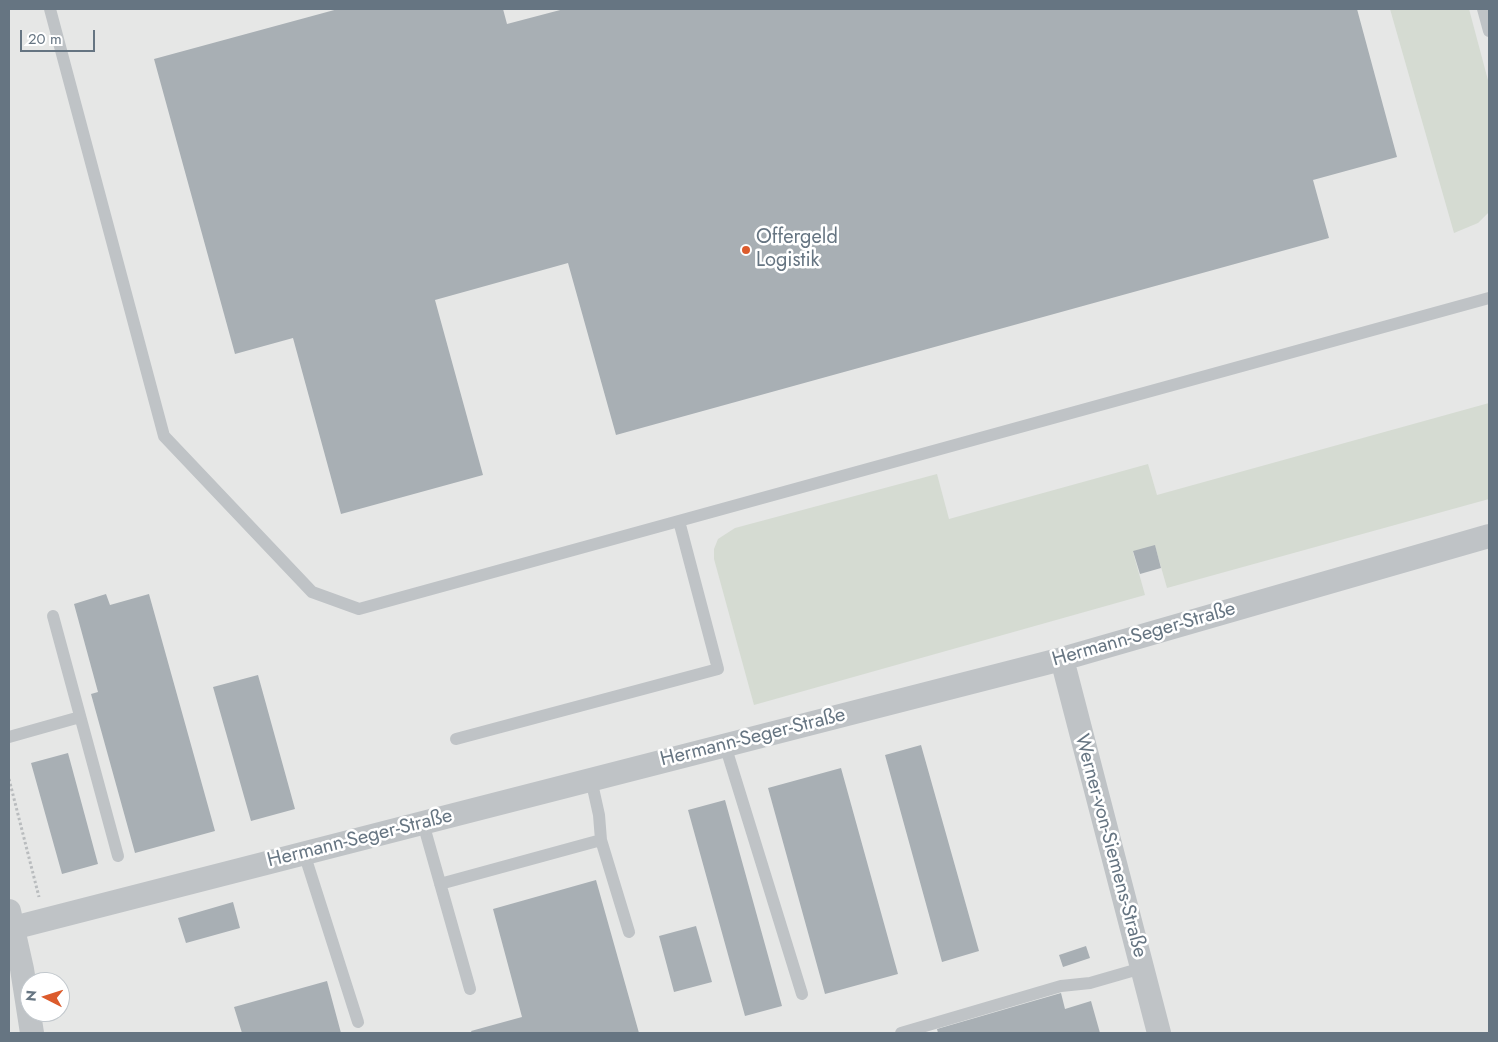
<!DOCTYPE html>
<meta charset="utf-8">
<style>
body{margin:0}
#map{position:relative;width:1498px;height:1042px;overflow:hidden;background:#f6f6f2;font-family:Jost,sans-serif}
canvas{display:block}
.frame{position:absolute;inset:0;border:10px solid #667582;pointer-events:none}
.north{position:absolute;left:20px;top:972px;width:50px;height:50px;box-sizing:border-box;background:#fff;border:1px solid #c2c8cd;border-radius:50%;rotate:275deg;font-size:14px;font-weight:700;line-height:20px;text-align:center;color:#667582}
.north::after{content:'';display:block;margin:auto;width:18px;height:22px;background:#dc5b2c;clip-path:polygon(50% 0,100% 100%,50% 72%,0 100%)}
.scale{position:absolute;left:20px;top:30px;width:75px;height:22px;box-sizing:border-box;border:2px solid #667582;border-top:0;padding-left:6px;font-size:15px;line-height:18px;white-space:nowrap;color:#667582;-webkit-text-stroke:4px #fff;paint-order:stroke}
</style>
<div id="map">
<canvas width="1498" height="1042"></canvas>
<div class="frame"></div>
<div class="north">N</div>
<div class="scale">20 m</div>
</div>
<script>
const g = document.querySelector('canvas').getContext('2d');
g.lineJoin = 'round';
function fillPath(path, color) { g.fillStyle = color; g.fill(path, 'evenodd'); }
const shape = rows => new Path2D(rows.map(r => 'M' + r).join(''));
function trace(path, color, width, dash) { g.strokeStyle = color; g.lineWidth = width; g.lineCap = dash ? 'butt' : 'round'; g.setLineDash(dash || []); g.stroke(path); }
function write(font, color, halo, rows, align = 'center') {
  g.font = font + ' Jost,sans-serif'; g.lineWidth = 5; g.setLineDash([]); g.textBaseline = 'middle'; g.strokeStyle = halo; g.fillStyle = color; for (const [text, x, y, turn = 0] of rows) {
    g.save(); g.translate(x, y); g.rotate((+turn || 0) * Math.PI / 180); g.textAlign = isNaN(turn) ? turn : align; if (halo) g.strokeText(text, 0, 0); g.fillText(text, 0, 0); g.restore();
  }
}
fillPath(shape([
 [9,9,1489,9,1489,1033,9,1033],
 [30,982,60,982,60,1012,30,1012]
]), '#e6e7e6');
fillPath(shape([
 [1390,9,1469,9,1489,84,1489,212,1478,223,1454,233],
 [1489,403,1489,499,1167,588,1155,546,1133,552,1145,595,754,705,714,559,714,549,718,539,735,528,937,474,949,519,1148,464,1157,495]
]), '#d5dbd2');
fillPath(shape([
 [338,9,503,9,507,24,564,9,1357,9,1397,157,1313,180,1329,238,616,435,568,263,435,300,483,475,341,514,293,338,235,354,154,59],
 [1155,545,1161,568,1140,574,1133,551],
 [106,594,110,605,149,594,215,831,135,853,91,694,98,692,74,604],
 [258,675,295,809,251,821,213,687],
 [921,745,979,951,942,962,885,755],
 [68,753,98,864,62,874,31,763],
 [841,768,898,974,825,994,768,788],
 [725,800,782,1006,745,1016,688,810],
 [596,880,639,1033,472,1033,471,1031,522,1017,493,909],
 [233,902,240,928,186,943,178,918],
 [696,926,712,982,674,992,659,936],
 [1086,946,1090,958,1063,967,1059,955],
 [327,981,341,1033,242,1033,234,1007],
 [1061,993,1065,1009,1091,1001,1100,1033,938,1033,937,1029]
]), '#a8afb4');
trace(shape([
 [9,779,39,897]
]), '#b9bcbe', 3, [2.5, 2.5]);
trace(shape([
 [50,9,164,436,312,592,359,609,1489,298],
 [1483,9,1489,31],
 [53,616,118,856],
 [9,737,80,717],
 [456,739,718,669,679,521],
 [725,745,802,994],
 [591,779,599,815,601,840],
 [423,823,470,989],
 [304,853,358,1022],
 [440,884,601,840,629,932],
 [901,1033,1061,986,1090,983,1142,968]
]), '#bfc3c6', 12);
trace(shape([
 [1062,659,1159,1033],
 [9,911,22,969,32,1033],
 [13,928,1062,659,1489,536]
]), '#bfc3c6', 24);
for (const [x, y, r, color] of [
 [746,250,5,"#dc5b2c"]
]) { const dot = new Path2D(); dot.arc(x, y, r, 0, 2 * Math.PI); g.fillStyle = color; g.fill(dot); trace(dot, '#fff', 2); }
write('20px', '#667582', '#fff', [
 ["Offergeld",756,238],
 ["Logistik",756,261]
], 'left');
write('20px', '#667582', '#fff', [
 ["Hermann-Seger-Straße",1144,635,-16],
 ["Hermann-Seger-Straße",753,738,-14],
 ["Hermann-Seger-Straße",360,839,-14],
 ["Werner-von-Siemens-Straße",1110,846,75]
]);
</script>
